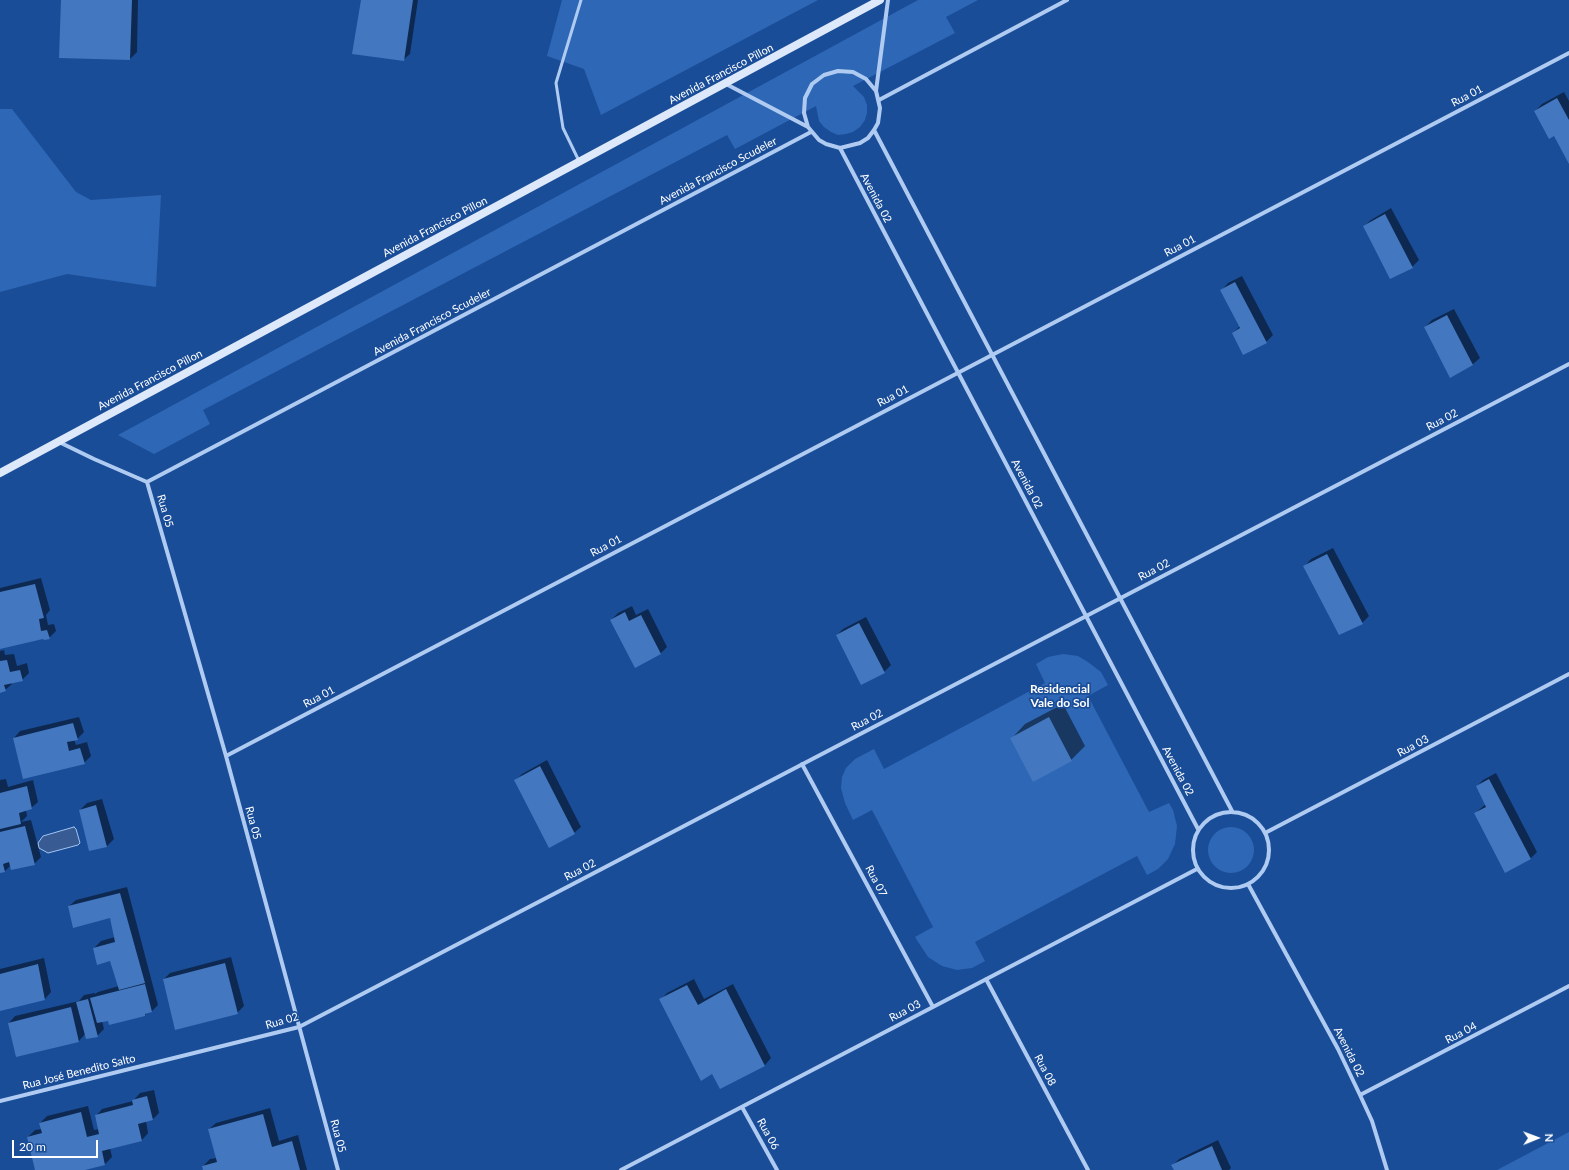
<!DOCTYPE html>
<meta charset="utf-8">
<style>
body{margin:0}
#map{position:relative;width:1569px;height:1170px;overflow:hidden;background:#1a4d98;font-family:Lato,sans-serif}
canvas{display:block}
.north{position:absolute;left:1517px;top:1118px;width:40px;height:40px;-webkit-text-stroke:3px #1a4d98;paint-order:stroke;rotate:89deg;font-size:11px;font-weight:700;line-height:16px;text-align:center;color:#fff}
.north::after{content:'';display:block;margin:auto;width:14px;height:18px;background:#fff;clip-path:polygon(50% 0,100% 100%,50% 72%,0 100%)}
.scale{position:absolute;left:12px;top:1140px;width:86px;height:18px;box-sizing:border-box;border:2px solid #fff;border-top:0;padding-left:5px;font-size:12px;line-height:14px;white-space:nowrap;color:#fff;-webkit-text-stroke:3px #1a4d98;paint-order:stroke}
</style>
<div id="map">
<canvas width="1569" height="1170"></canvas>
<div class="north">N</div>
<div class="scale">20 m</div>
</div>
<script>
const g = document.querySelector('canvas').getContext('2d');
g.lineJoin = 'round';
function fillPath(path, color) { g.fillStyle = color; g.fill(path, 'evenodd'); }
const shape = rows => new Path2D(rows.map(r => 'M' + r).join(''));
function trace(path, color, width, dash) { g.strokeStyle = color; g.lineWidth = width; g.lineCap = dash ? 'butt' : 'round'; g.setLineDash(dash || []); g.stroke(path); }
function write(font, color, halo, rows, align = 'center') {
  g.font = font + ' Lato,sans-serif'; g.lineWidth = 3.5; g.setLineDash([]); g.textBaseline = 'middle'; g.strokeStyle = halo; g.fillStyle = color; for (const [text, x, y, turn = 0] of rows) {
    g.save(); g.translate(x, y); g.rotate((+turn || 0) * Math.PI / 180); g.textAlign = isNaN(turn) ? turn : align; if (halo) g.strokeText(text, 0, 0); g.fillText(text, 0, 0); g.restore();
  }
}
fillPath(shape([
 [562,0,818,0,601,115,584,69,547,56],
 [918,0,978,0,946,17,955,33,853,86,864,97,867,105,867,113,865,120,860,127,853,132,846,134,838,135,831,132,824,127,819,121,816,106,735,149,727,135,203,410,210,424,154,454,118,435],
 [0,109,12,109,76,192,91,200,161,195,156,287,67,274,0,292],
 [1063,654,1078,656,1088,662,1101,672,1108,685,1088,696,1149,812,1169,803,1173,810,1177,826,1175,844,1168,859,1158,869,1147,875,1137,856,975,942,985,961,972,968,957,970,942,966,928,957,915,937,933,927,872,810,853,820,845,803,841,788,842,777,846,768,855,759,874,749,884,769,1045,683,1036,664,1048,657],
 '1208 850a23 23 0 1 1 46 0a23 23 0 1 1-46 0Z',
 [1569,1132,1569,1170,1497,1170]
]), '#2e67b6');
const water = shape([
 [74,827,76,829,80,843,78,845,48,853,39,848,38,843,43,836,74,827]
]);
fillPath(water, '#375b92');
trace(water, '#a2c5f2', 1);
fillPath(shape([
 [62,0,138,0,137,52,130,59],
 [362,0,418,0,410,54,403,60],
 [1564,92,1569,101,1569,162,1555,134,1535,111,1542,104],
 [1391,208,1419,260,1412,267,1364,226,1371,220],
 [1242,276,1273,335,1266,342,1233,333,1240,326,1222,290,1228,283],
 [1454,309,1480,358,1473,364,1450,376,1425,327,1432,320],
 [1333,548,1369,616,1362,623,1305,566,1311,559],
 [41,578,50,610,46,615,48,625,54,624,56,631,49,638,44,637,0,645,0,588],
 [632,606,636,615,648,609,667,647,660,654,611,620,618,613],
 [866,617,891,665,884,672,837,635,843,629],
 [4,650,5,655,14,654,17,666,27,663,29,673,22,680,11,682,12,684,5,690,0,692,0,651],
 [1063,704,1085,746,1071,760,1012,738,1025,724],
 [79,717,84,732,77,739,74,739,76,745,87,742,91,756,84,763,14,738,20,731],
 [547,760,581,827,574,833,516,780,522,774],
 [1496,773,1537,852,1530,859,1475,813,1486,804,1477,786,1483,780],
 [6,779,8,787,33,780,38,802,31,808,26,810,27,816,21,822,31,820,41,857,34,864,11,865,5,871,0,872,0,780],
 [102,799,114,839,107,846,90,850,80,810,87,803],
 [127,887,158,1005,152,1011,148,1012,145,1015,102,1021,104,1029,97,1036,85,1034,79,1041,17,1056,9,1023,15,1016,79,1001,84,995,95,993,95,994,98,992,119,986,111,960,94,948,101,941,115,937,110,917,69,906,76,900],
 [231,957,244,1006,237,1013,164,979,170,973],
 [44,958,51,992,45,999,0,1010,0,969],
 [694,979,704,999,733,984,771,1058,765,1065,720,1088,712,1073,660,1000,667,993],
 [154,1090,159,1113,153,1119,146,1121,148,1133,142,1140,110,1148,112,1157,105,1164,80,1170,36,1170,28,1137,35,1130,42,1129,40,1123,47,1116,88,1106,94,1130,99,1129,96,1116,102,1109,133,1101,140,1093],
 [270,1108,279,1141,298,1135,307,1170,204,1170,203,1166,210,1159,217,1158,209,1129,216,1123],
 [1218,1140,1231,1168,1229,1170,1175,1170,1173,1165,1179,1159]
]), '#0007');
fillPath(shape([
 [61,0,132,0,130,60,59,58],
 [361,0,413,0,404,61,352,54],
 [1557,98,1569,120,1569,164,1554,136,1549,139,1534,111],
 [1385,214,1413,268,1390,279,1363,226],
 [1235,282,1267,343,1243,355,1232,333,1240,328,1220,290],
 [1447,315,1473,365,1450,378,1424,327],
 [1327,554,1363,624,1339,635,1303,566],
 [35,584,44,618,39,619,41,631,47,630,50,639,44,640,43,639,0,649,0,592],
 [625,612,629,621,641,615,661,654,635,668,610,620],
 [859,623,885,673,861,685,836,635],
 [7,660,10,672,20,670,23,681,4,685,6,691,0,693,0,661],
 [1049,717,1072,761,1033,782,1010,738],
 [73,723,78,740,67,742,69,751,80,748,85,764,23,779,13,738],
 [540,766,575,834,549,848,514,780],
 [1489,779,1531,859,1505,873,1474,813,1486,807,1476,786],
 [27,786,32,809,19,813,21,824,0,829,0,793],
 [96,805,107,847,89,851,79,810],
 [25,826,35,865,11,870,9,862,3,864,5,872,0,873,0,832],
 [120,893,145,983,119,990,110,961,97,965,93,948,115,942,110,918,73,928,68,906],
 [225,963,238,1014,175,1030,163,979],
 [38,964,45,1000,0,1011,0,974],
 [145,984,152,1012,145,1014,145,1016,109,1025,108,1021,97,1023,90,998],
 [687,985,698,1005,726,989,765,1066,720,1089,712,1074,701,1081,659,999],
 [88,999,98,1037,86,1039,76,1002],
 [71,1007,79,1042,16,1057,8,1023],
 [147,1096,153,1120,138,1124,142,1141,102,1151,105,1165,85,1170,35,1170,27,1137,42,1133,39,1123,81,1112,87,1137,99,1134,95,1115,133,1105,132,1100],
 [263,1114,272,1147,292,1141,300,1170,203,1170,202,1166,217,1162,208,1129],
 [1212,1146,1222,1170,1174,1170,1171,1165]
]), '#4377bf');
trace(shape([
 [579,161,563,128,556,83,581,0]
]), '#afcbf1', 3);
trace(shape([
 [726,84,808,127,819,140,826,144,840,148,860,143,868,138,874,130,878,123,880,108,876,91,866,79,853,72,838,71,824,75,812,84,805,98,804,113,808,127],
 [876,91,888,0],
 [879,100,1067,0],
 [874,130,1232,811],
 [840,148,1198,829],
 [59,442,94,459,147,482,811,132],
 [147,482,226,756,338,1170],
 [226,756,1569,53],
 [802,764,933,1007],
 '1193 850a38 38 0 1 1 76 0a38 38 0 1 1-76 0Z',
 [1265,833,1569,674],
 [1248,884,1338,1049,1360,1095,1372,1121,1387,1170],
 [986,979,1088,1170],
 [1360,1095,1569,986],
 [0,1101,299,1027,1569,364],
 [742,1107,777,1170],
 [621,1170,1197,869]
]), '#afcbf1', 4);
trace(shape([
 [0,473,880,0]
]), '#dde9fb', 8);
write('11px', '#fff', '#1a4d98', [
 ["Avenida Francisco Pillon",721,74,-28],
 ["Rua 01",1467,96,-28],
 ["Avenida Francisco Scudeler",718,171,-28],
 ["Avenida 02",876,198,62],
 ["Avenida Francisco Pillon",435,227,-28],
 ["Rua 01",1180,246,-28],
 ["Avenida Francisco Scudeler",432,322,-28],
 ["Avenida Francisco Pillon",150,380,-28],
 ["Rua 01",893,396,-28],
 ["Rua 02",1442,420,-28],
 ["Avenida 02",1027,484,62],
 ["Rua 05",165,511,74],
 ["Rua 01",606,546,-28],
 ["Rua 02",1154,570,-28],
 ["Rua 01",319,697,-28],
 ["Rua 02",867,720,-28],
 ["Rua 03",1413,746,-28],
 ["Avenida 02",1178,771,62],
 ["Rua 05",253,823,75],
 ["Rua 02",580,870,-28],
 ["Rua 07",876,881,62],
 ["Rua 03",905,1011,-28],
 ["Rua 02",282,1021,-16],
 ["Rua 04",1461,1033,-28],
 ["Avenida 02",1349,1052,63],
 ["Rua 08",1045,1070,62],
 ["Rua José Benedito Salto",79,1072,-14],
 ["Rua 06",768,1134,61],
 ["Rua 05",338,1136,75]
]);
write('bold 12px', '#fff', '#1a4d98', [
 ["Residencial",1060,689],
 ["Vale do Sol",1060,703]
]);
</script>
